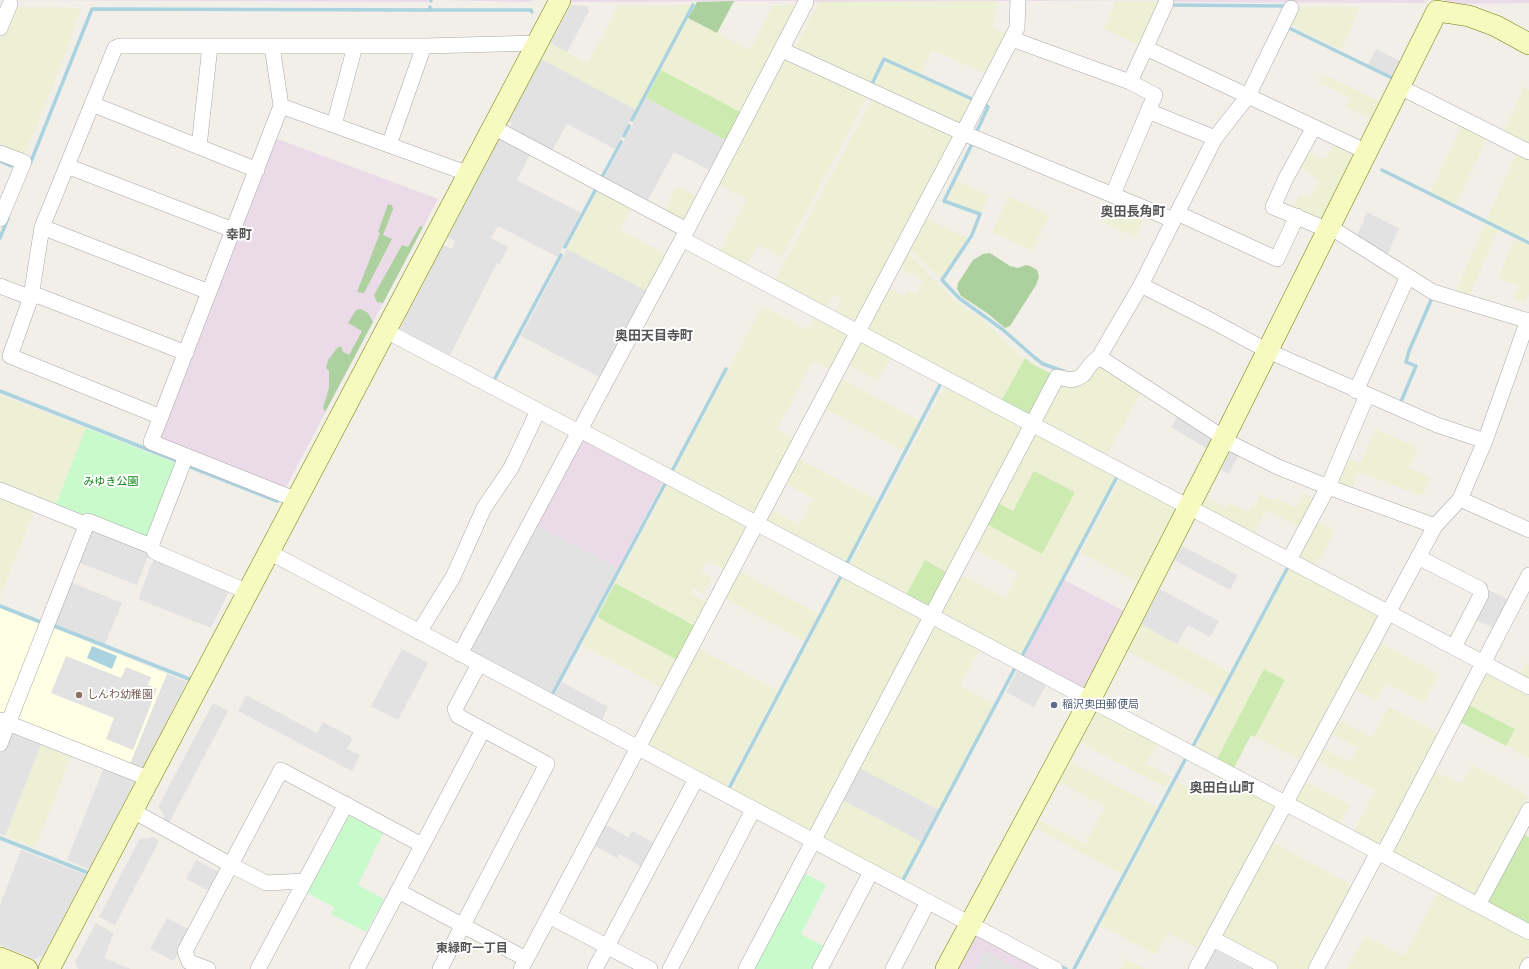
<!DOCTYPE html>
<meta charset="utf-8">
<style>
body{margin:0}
canvas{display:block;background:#f2efe9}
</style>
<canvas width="1529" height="969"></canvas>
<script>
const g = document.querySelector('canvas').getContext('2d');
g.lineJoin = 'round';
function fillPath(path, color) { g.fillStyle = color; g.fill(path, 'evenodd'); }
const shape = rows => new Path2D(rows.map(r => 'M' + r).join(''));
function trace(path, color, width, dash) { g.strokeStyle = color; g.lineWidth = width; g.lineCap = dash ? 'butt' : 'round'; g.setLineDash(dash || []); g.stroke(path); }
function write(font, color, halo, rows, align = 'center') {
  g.font = font + ' "DM Sans","Noto Sans JP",sans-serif'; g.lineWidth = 4; g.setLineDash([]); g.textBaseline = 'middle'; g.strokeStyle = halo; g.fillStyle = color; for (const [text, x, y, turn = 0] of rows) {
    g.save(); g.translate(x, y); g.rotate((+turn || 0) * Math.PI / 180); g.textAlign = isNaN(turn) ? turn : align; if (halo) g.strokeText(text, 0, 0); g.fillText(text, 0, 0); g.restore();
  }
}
fillPath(shape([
 [0,0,429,0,429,2],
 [437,0,551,0,536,0,525,2],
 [569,0,800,0,799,1,571,2],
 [810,0,1015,0,1015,1,809,2],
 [1024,0,1164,0,1024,1],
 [1171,0,1425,0,1426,3,1170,2],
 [1444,0,1529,0,1529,3,1444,4],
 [275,138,438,199,285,489,158,439],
 [583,438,664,480,618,568,536,525],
 [1064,580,1126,612,1085,691,1022,657],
 [978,934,1043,969,954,969,971,937]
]), '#ebdbe8');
fillPath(shape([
 [0,608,44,626,49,626,167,674,129,766,0,717]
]), '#ffffe5');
fillPath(shape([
 [997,1,993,27,1009,35,988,75,932,50,921,74,884,57,871,84,795,49,819,2],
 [1116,1,1164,1,1142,46,1104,29],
 [691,5,636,110,541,59,550,43,588,63,618,6],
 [797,5,742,113,661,70,688,18,750,50,773,6],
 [18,7,81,8,64,58,25,155,0,144,0,39,10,13],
 [1299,7,1360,7,1341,50,1291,25],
 [783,55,868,96,782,257,758,245,745,269,718,255,747,199,715,182],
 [886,61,974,102,961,128,872,89],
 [1322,74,1382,102,1374,120,1346,107,1350,97,1318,83],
 [1524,87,1529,90,1529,145,1503,132],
 [872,99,957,134,858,325,833,315,842,299,834,294,825,311,774,282],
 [1462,124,1487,137,1456,205,1430,193],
 [1334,142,1357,153,1323,223,1292,210,1299,194,1310,198,1319,181,1295,165,1303,150,1326,160],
 [1517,152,1529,158,1529,231,1525,240,1486,221],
 [957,181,989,196,981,213,947,200],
 [677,186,697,197,685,222,664,211],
 [600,187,633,204,620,230,666,254,647,291,567,249],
 [1009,196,1049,215,1032,251,992,232],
 [1114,199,1146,213,1136,237,1104,223],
 [924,217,968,238,941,279,908,247],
 [1485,224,1498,230,1468,299,1454,295],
 [1515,238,1529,246,1529,294,1525,303,1513,298,1518,286,1498,278],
 [906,251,955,301,983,320,1024,359,1001,401,864,329,887,287,904,296,908,290,916,294,923,280,898,267],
 [762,306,807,330,814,317,851,336,833,371,813,361,777,429,796,439,757,514,675,471],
 [859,339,891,356,878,381,846,364],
 [1099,362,1142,390,1105,459,1040,425,1058,384],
 [838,377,920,421,904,451,822,407],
 [945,386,1027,430,950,574,906,595,850,565],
 [0,395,86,428,55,507,0,485],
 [1375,429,1418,447,1409,468,1431,477,1422,496,1358,472,1351,491,1333,484,1344,457,1361,463],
 [1033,433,1116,476,1021,655,938,611,958,573,1005,598,1018,573,972,548,985,523,1042,553,1013,511,996,502],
 [796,457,878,501,845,563,763,519,768,509,799,525,813,499,783,482],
 [1120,479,1178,510,1140,584,1081,553],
 [670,481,747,522,749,529,727,571,707,561,701,572,712,578,704,593,693,588,690,593,710,604,697,627,615,583],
 [1303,493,1318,500,1303,529,1265,510,1253,537,1201,509,1206,498,1227,508,1230,503,1249,512,1252,505,1255,506,1260,494,1272,500,1274,497,1296,507],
 [0,494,35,508,0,597],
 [1313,520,1335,530,1315,570,1292,558],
 [1289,568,1378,615,1300,760,1255,737,1285,680,1265,669,1217,759,1195,748],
 [737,570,819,614,804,641,722,597],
 [844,575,924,617,811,831,731,789],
 [597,617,679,661,664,689,582,645],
 [931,622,980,648,960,686,994,704,939,810,856,766],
 [1141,624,1230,672,1216,698,1127,651],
 [1377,641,1439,674,1424,703,1386,683,1376,701,1352,688],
 [696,647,778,691,726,787,645,743],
 [1525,663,1529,665,1529,683,1517,677],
 [1483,670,1529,694,1529,758,1506,746,1515,729,1465,703],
 [1389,707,1442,735,1384,847,1354,831,1375,790,1314,759,1320,747,1350,762,1357,748,1328,732,1335,718,1372,737],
 [1099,709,1159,741,1147,764,1171,777,1166,788,1081,743],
 [43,740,73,752,35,848,5,836],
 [1070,761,1157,807,1122,874,1035,828,1039,820,1085,844,1105,807,1059,782],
 [1472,765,1529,796,1477,896,1389,850,1431,770,1462,784],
 [1223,775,1277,804,1199,949,1168,933,1156,955,1100,925,1177,781,1210,799],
 [1303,780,1350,805,1340,824,1293,799],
 [839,798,922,842,902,880,819,836],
 [1272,842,1352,885,1307,969,1281,969,1222,938,1221,935],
 [1439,891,1529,939,1529,952,1520,969,1347,969,1365,936,1404,956],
 [1125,959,1145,969,1120,969]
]), '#eef0d5');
fillPath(shape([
 [661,70,742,113,727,141,646,98],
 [1025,358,1034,365,1052,374,1033,418,1001,401],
 [1034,471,1075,492,1042,554,985,523,996,502,1013,511],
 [925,560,950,574,932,608,906,595],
 [615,583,697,627,679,661,597,617],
 [1264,669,1285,680,1255,737,1251,735,1234,768,1217,759],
 [1465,703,1515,729,1506,746,1456,720],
 [1521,832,1529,837,1529,924,1485,901]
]), '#cdebb0');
fillPath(shape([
 [734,1,717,33,688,18,697,2],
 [388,204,392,205,393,209,383,235,392,239,364,293,357,292,380,233,378,232],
 [420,226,423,227,383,303,377,302,374,295,402,245,408,247],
 [990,253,1010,266,1018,268,1026,265,1030,266,1037,270,1039,277,1036,285,1010,326,1005,328,987,313,961,296,957,289,958,283,973,260,983,254],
 [361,309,368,313,373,322,325,412,323,408,329,388,329,371,326,368,328,360,338,347,342,347,342,351,349,355,362,331,348,323,356,310]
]), '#add19e');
fillPath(shape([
 [86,428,180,465,151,541,56,504],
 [350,816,383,833,358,885,384,899,366,932,331,914,334,907,307,893,346,819],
 [802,872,826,885,801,934,827,948,816,969,752,969]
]), '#c8facc');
fillPath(shape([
 [571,5,587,6,589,11,567,52,550,43],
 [1376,49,1402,62,1395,78,1368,65],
 [541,59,636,110,615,149,567,124,552,151,509,128,512,123,508,121],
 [646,98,727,141,711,171,674,152,647,202,604,179],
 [501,135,532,151,517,180,581,213,558,257,498,226,491,238,508,247,500,264,497,263,450,355,400,329,443,245,452,249,455,241,448,237],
 [1367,212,1399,228,1387,256,1356,238],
 [567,249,647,291,601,378,521,336],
 [1179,414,1215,436,1209,450,1171,427],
 [1232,448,1240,452,1229,474,1221,470],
 [536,525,618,568,551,695,469,650],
 [91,528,150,551,137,585,75,561],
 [1182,546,1238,575,1230,590,1174,560],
 [154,558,230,589,211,628,138,599],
 [68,581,122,603,105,644,51,623],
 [1160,589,1219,621,1210,637,1188,625,1177,644,1141,624],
 [1489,590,1513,602,1499,631,1475,619],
 [402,649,428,663,398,720,371,706],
 [66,656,121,678,126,667,151,677,148,685,157,689,133,750,106,739,114,718,51,693],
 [1019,667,1048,682,1034,707,1006,692],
 [167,674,187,682,142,769,130,764],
 [562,682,608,707,601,722,554,696],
 [246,695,317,733,323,722,353,738,347,749,360,755,352,771,238,711],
 [213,703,228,711,168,825,166,823,162,811,158,807],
 [9,729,43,740,5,836,0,834,0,752],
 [105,765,137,777,89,869,67,860],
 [856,766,939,810,922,842,839,798],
 [604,824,628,837,632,831,656,844,644,868,619,854,617,858,593,845],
 [152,837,159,841,115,925,99,917,140,838,147,839],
 [21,850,86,875,43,956,35,959,0,945,0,905],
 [196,860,221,873,211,892,186,879],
 [167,918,190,930,174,961,150,949],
 [96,923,114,933,104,958,131,969,78,969,75,962],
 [1213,949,1251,969,1203,969],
 [985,951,1019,969,976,969]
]), '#e2e2e2');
fillPath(shape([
 [92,646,117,656,112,669,87,658]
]), '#aad3df');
trace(shape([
 [431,1,431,0],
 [1170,5,1285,6],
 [430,7,430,10,531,10,532,12],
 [1288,25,1287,27,1392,78],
 [871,86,884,59,972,99],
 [632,120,693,5],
 [976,133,988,107,984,104],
 [624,136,629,126],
 [973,142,944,201,980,214,972,235,942,280,959,298,1002,329,1034,357,1043,364,1063,371],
 [0,161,11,166],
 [30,164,92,9,430,10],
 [1382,170,1529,243],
 [601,179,621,142],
 [0,238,8,218],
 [565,247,597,187],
 [494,380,561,255],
 [0,391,177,461],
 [1400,404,1416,366,1406,362,1409,351,1432,298],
 [188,466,277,501],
 [671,473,726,369],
 [846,565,942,381],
 [0,606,43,623],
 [52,625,189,679],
 [1021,658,1118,475],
 [551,697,666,482],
 [1192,748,1289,565],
 [728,790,842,574],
 [0,838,86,872],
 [901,882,902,882,1016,666],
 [1058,965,1066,969],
 [1074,969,1186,758]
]), '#aad3df', 3.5);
const street = shape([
 [0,28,10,4],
 [1012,39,1130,82,1166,3],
 [272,46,281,106],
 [1146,48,1367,152],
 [782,50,963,133,1173,220],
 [1400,87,1529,152],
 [92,104,257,170],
 [1148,111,1215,138],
 [334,125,355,46],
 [493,127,687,230],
 [1314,127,1286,178,1273,207,1328,230],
 [389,145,424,46],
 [199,147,210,46],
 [0,153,24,162,0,219],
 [67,166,233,230],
 [1113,194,1155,95,1130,82],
 [1177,213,1277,259,1297,216],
 [42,227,209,292],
 [1330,227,1433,292,1529,321],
 [682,239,1529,687],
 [1141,285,1212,321,1268,351,1437,425,1485,441],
 [0,286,21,294,31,297,39,296,186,353],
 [386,331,579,432],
 [1099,357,1224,438],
 [1356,391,1408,276],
 [161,417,10,356,31,297,42,227,115,48,120,46,424,46,537,43],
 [580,430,1529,932],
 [1224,440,1278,467,1328,487,1435,526],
 [0,490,87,525],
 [1460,499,1529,530],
 [297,500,151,442,281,106,469,174],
 [151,546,186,456],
 [269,552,1055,969],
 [1418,557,1480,589,1481,595,1454,647],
 [1289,560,1328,487,1367,395],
 [419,632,453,577,484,508,511,468,538,411],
 [460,654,687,230,806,2],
 [0,720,150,779],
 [0,744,88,521,151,546,155,552,248,592],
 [133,811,231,865,266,883,305,881],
 [1383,855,1529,575],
 [398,891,526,959],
 [1478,905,1529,810],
 [549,916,650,969],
 [1213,939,1270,969],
 [208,969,189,962,185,951,281,770,422,845],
 [258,969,346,804],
 [357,969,483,730],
 [440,969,547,764,458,716,455,709,479,664],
 [521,969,963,133,1017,28,1018,0],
 [595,969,696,779],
 [670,969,753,810],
 [746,969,1057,377,1071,380,1078,378,1083,375,1091,364,1099,357,1141,285,1215,138,1248,96,1291,8],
 [820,969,871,872],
 [893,969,928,902],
 [1196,969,1435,526,1460,499,1485,441,1528,320],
 [1316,969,1378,852],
 [1527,969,1529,965]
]);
const secondary = shape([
 [0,958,27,969],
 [49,969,560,0],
 [946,969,1090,700,1224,438,1437,11,1469,16,1496,26,1529,44]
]);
trace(street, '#a9a9a9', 16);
trace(secondary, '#707d05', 22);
trace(street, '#fff', 15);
trace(secondary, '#f7fabf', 21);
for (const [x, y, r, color] of [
 [79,695,4,"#8d6e63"],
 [1054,705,4,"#5c6f8a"]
]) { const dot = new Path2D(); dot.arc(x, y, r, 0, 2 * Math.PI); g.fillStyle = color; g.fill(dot); trace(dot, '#fff', 1.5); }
write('11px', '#0c8416', '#fff', [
 ["みゆき公園",111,482]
]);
write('11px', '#785e54', '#fff', [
 ["しんわ幼稚園",87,695]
], 'left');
write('11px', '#4e5e75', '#fff', [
 ["稲沢奥田郵便局",1062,705]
], 'left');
write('bold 12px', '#555', '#fff', [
 ["東緑町一丁目",472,949]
]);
write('bold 13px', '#555', '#fff', [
 ["奥田長角町",1133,213],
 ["幸町",239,236],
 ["奥田天目寺町",654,337],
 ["奥田白山町",1222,789]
]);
</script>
